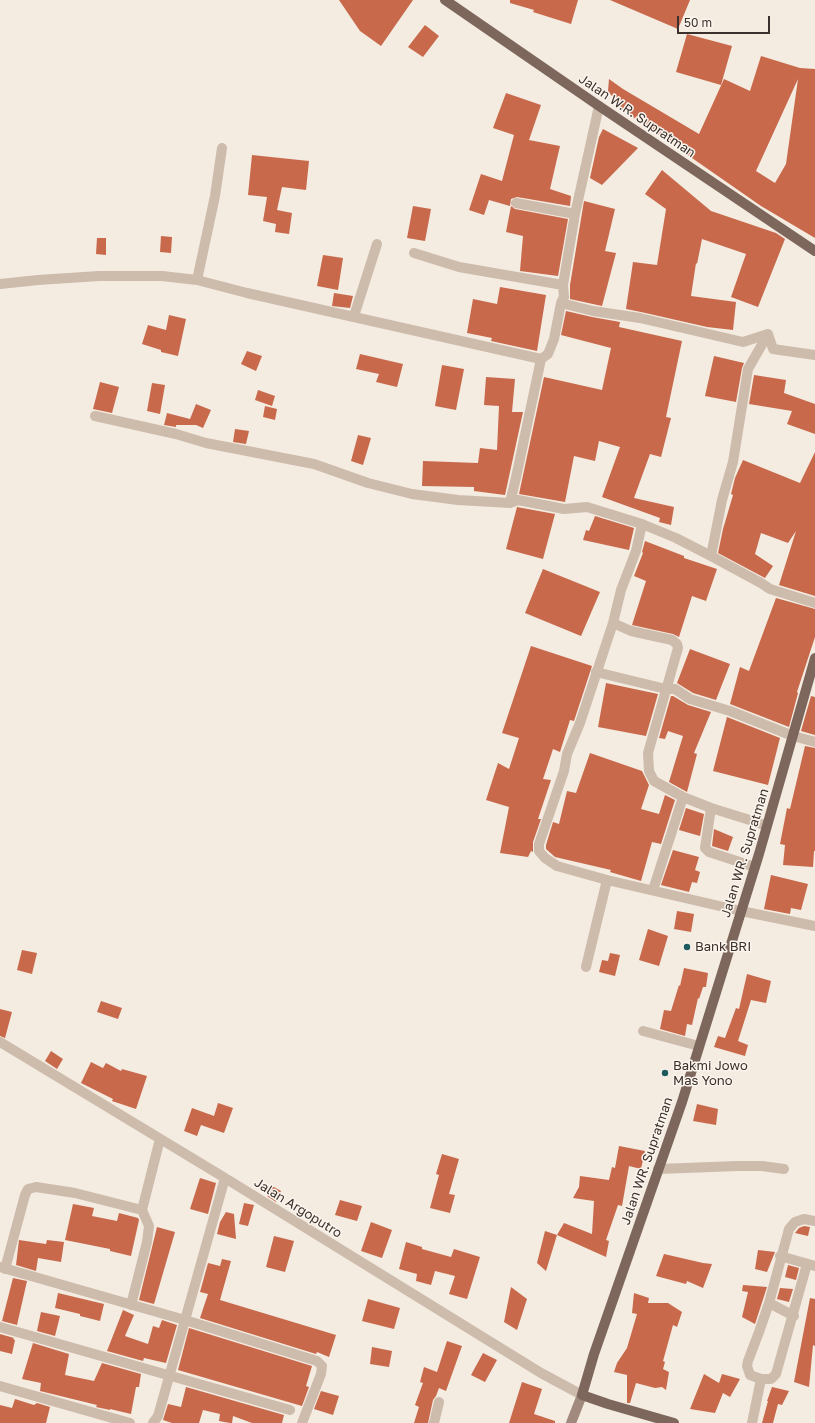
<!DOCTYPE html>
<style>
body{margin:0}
#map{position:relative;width:815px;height:1423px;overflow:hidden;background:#f4ebe1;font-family:"Golos Text",sans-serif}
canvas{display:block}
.scale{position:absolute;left:677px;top:16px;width:93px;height:18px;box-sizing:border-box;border:2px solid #3b302b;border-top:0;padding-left:5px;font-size:12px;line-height:14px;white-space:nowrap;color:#3b302b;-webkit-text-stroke:3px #fbf5ee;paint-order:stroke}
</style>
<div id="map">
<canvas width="815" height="1423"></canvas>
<div class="scale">50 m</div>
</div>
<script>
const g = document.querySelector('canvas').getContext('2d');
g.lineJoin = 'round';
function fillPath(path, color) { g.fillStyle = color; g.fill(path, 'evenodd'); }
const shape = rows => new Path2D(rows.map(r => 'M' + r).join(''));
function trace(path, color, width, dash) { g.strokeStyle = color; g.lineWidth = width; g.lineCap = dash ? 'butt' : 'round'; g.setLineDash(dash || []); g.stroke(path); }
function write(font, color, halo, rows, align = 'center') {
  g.font = font + ' "Golos Text",sans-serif'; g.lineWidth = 3; g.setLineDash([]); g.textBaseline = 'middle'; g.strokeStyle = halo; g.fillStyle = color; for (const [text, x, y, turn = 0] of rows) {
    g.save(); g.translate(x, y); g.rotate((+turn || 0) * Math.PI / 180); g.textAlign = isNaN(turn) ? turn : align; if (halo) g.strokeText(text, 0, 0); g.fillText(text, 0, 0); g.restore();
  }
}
fillPath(shape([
 [339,0,413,0,381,46,360,31],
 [510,0,578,0,571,24,533,12,534,10,510,3],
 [610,0,690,0,678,29],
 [425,25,439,36,423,57,408,47],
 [687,34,732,46,721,85,676,72],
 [761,56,800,68,815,69,815,238,761,206,623,110,608,91,609,79,623,89,699,134,724,79,750,91],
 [798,79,786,164,775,183,756,171],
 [506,93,541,105,529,140,560,146,550,189,571,196,570,206,517,197,511,199,510,206,489,200,484,215,469,210,481,174,502,181,514,135,493,128],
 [603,129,638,148,602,185,590,178,599,137],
 [252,155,309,161,306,190,282,187,277,210,292,213,289,234,275,232,276,224,263,221,267,197,248,195],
 [662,170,711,211,776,233,785,239,758,307,731,297,746,254,702,239,697,264,696,263,691,296,736,302,733,330,707,327,641,312,626,309,633,262,657,265,666,209,645,194],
 [584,201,615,209,605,251,616,253,602,306,570,299,570,285],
 [413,206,431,209,425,241,407,238],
 [511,206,515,209,568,219,558,276,520,271,523,236,506,232],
 [161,236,172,237,171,253,160,252],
 [97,238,106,238,106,255,96,254],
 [323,255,343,258,338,290,317,286],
 [500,287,546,295,537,351,491,341,492,338,467,333,473,299,497,304],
 [334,293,353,296,350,308,332,306],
 [566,311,592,317,620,322,619,327,682,341,666,417,671,418,661,457,650,454,634,498,674,507,671,525,659,522,660,518,602,497,620,447,599,441,595,461,574,456,565,502,519,494,544,377,602,390,611,348,561,335],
 [169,315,186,319,178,356,161,352,161,350,142,344,148,325,166,330],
 [247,351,262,356,256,371,241,364],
 [360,354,403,364,397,387,376,382,379,374,356,369],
 [714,356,744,363,742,368,736,402,705,396],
 [442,365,464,369,456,410,435,406],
 [754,375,786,380,784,393,815,404,815,434,787,424,792,411,749,404],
 [486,377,515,379,512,412,523,412,505,495,474,491,474,487,422,486,423,461,478,463,480,448,497,450,499,406,484,405],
 [100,382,119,387,112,413,93,409],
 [152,383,165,385,160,414,147,411],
 [258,390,275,396,272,406,255,400],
 [196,404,211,410,203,428,196,425,176,425,176,427,164,425,167,413,190,419],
 [265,406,277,409,275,420,263,417],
 [235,429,249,431,246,444,233,442],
 [358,435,371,438,363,465,351,461],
 [815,452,815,596,779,585,796,531,788,543,761,533,755,554,773,566,765,578,718,553,723,529,733,495,731,494,735,478,743,460,800,483],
 [517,507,555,514,543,559,506,549],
 [595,516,634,528,629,550,583,540,586,530,589,531],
 [645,541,684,556,684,558,717,569,706,601,692,596,679,637,673,634,632,625,646,581,634,576,643,553,642,552],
 [543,569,600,592,581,636,525,613],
 [776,598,815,609,815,637,797,692,798,693,789,727,730,704,740,667,749,671],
 [531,646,592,666,574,721,570,720,560,752,553,749,543,779,551,780,538,819,541,819,533,842,533,852,531,851,528,857,500,853,509,807,486,800,498,763,509,769,519,738,502,733],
 [690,649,730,664,716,700,693,693,677,683],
 [606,683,658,694,646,736,598,727],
 [671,696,673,696,688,705,711,712,694,753,697,754,687,792,669,782,683,736,668,731,665,739,659,738],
 [811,696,815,697,815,735,801,731],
 [727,717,780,738,768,785,713,771],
 [805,746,815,748,815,851,814,851,813,867,783,865,785,845,780,844,787,808,790,809],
 [590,753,642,771,649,785,641,809,659,814,665,795,675,800,661,844,652,842,641,881,610,872,611,870,555,857,546,849,546,845,553,822,559,824,567,791,576,793],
 [686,808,704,814,700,836,679,830],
 [714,829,733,837,728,851,712,846],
 [673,850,699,857,695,870,700,872,697,883,692,882,689,892,661,885],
 [771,875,808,884,801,910,791,908,790,914,764,909],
 [677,911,694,914,691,932,674,929],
 [648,929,668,936,659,966,639,960],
 [22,950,37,953,32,974,17,970],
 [610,953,620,955,615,976,599,972,602,960,608,961],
 [684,968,708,973,706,987,703,987,699,999,698,998,692,1025,687,1024,685,1036,660,1029,664,1010,671,1011,679,985,680,986],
 [747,974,771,981,766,1003,751,1000,738,1041,748,1045,745,1056,714,1047,718,1036,725,1038,736,1008,739,1009],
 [101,1001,122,1008,118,1019,97,1012],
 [0,1009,12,1012,5,1038,0,1036],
 [51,1051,63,1059,57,1069,45,1061],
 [91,1062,103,1068,106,1063,121,1071,122,1069,147,1076,136,1109,112,1101,113,1099,81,1083],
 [218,1103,233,1108,224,1133,201,1125,197,1136,184,1131,192,1108,214,1116],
 [697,1104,718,1109,716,1125,693,1121],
 [619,1146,645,1151,641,1169,629,1166,622,1206,618,1205,606,1240,609,1241,606,1257,557,1235,564,1223,592,1234,594,1201,573,1198,579,1187,580,1176,609,1180,612,1167,615,1168],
 [442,1154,459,1159,449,1194,455,1195,450,1213,430,1208,439,1175,436,1174],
 [200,1178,216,1183,208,1214,190,1209],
 [272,1186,281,1191,276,1202,267,1196],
 [340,1200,362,1206,357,1221,335,1215],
 [244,1203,254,1205,248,1226,239,1224],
 [73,1204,94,1208,92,1216,117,1221,119,1213,138,1218,139,1220,131,1256,110,1251,110,1249,65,1240],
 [226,1212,234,1214,236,1239,217,1234,220,1222],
 [371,1222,392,1230,382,1258,361,1251],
 [804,1226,810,1227,808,1236,795,1233,799,1228],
 [157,1227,175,1232,154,1304,139,1300],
 [545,1231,557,1235,546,1271,537,1263],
 [274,1236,294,1241,285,1272,266,1267],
 [19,1240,46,1244,47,1240,64,1242,61,1262,38,1258,36,1271,16,1265],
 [406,1242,422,1247,422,1249,451,1257,454,1249,480,1257,467,1299,449,1294,455,1276,435,1271,431,1285,416,1281,417,1274,399,1269],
 [758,1250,775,1252,767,1272,755,1269],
 [664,1254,703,1263,712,1264,703,1288,687,1281,686,1284,656,1276],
 [222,1259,231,1261,220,1300,336,1335,329,1357,317,1352,316,1354,200,1318,208,1294,200,1292,208,1263,220,1266],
 [788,1265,799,1268,796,1280,785,1277],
 [13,1278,27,1281,17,1325,2,1321],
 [743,1285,767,1287,755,1324,742,1317,748,1292,742,1291],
 [511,1287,527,1299,517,1330,504,1322],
 [780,1288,793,1289,789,1302,777,1299],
 [58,1293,104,1304,100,1321,80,1316,80,1314,55,1308],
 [634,1293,649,1298,648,1303,668,1303,682,1312,677,1327,673,1325,663,1361,665,1362,663,1369,669,1372,666,1390,662,1387,655,1388,636,1383,630,1403,627,1403,627,1375,614,1372,617,1363,627,1348,637,1314,632,1313],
 [810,1298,815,1299,815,1346,813,1345,809,1387,794,1382],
 [368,1299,400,1308,394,1329,362,1321],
 [123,1310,134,1315,125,1336,148,1344,153,1326,159,1328,162,1320,177,1325,166,1363,144,1358,143,1361,107,1351],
 [41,1312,60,1316,55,1336,37,1331],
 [189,1328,312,1366,306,1386,309,1387,302,1406,178,1370],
 [0,1334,14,1338,13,1339,15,1340,12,1354,0,1351],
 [447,1341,462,1346,446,1391,439,1388,436,1396,433,1400,428,1423,414,1423,419,1407,415,1405,423,1383,420,1382,424,1367,437,1372],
 [33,1343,69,1354,65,1375,94,1381,102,1363,141,1374,139,1387,136,1387,131,1414,110,1409,110,1410,96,1407,97,1405,40,1391,41,1383,22,1379],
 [372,1347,392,1351,389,1367,370,1364],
 [483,1353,497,1360,485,1382,471,1375],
 [704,1374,719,1383,722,1374,740,1379,730,1397,723,1393,715,1413,690,1409],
 [522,1382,542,1389,534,1414,555,1421,555,1423,509,1423],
 [186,1387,284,1415,282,1423,252,1423,233,1416,232,1423,230,1423,219,1421,220,1414,203,1410,199,1423,172,1423,163,1420,168,1404,181,1407],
 [772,1387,789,1391,782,1405,778,1404,773,1423,762,1423,768,1401,767,1401],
 [321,1391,339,1396,333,1415,314,1409],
 [15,1399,34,1405,37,1403,50,1407,46,1423,0,1423,0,1405,12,1408]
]), '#c8694b');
trace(shape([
 [516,203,575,214],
 [414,253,459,267,563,285],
 [197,280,215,196,222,148],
 [0,284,38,280,99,276,162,276,197,280,247,293,541,359,548,354,554,339,561,303,564,297,563,285,575,214,599,106],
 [561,303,593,311,640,318,743,342,768,334,773,349,815,355],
 [354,316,377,244],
 [95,416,176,434,206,443,314,464,368,483,412,494,458,500,510,503,518,500,564,509,587,507,642,524,676,538,711,556,761,583,770,589,815,603],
 [510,503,517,473,541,359],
 [642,524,636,551,621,590,613,623,580,723,567,754,564,771,539,844,539,851,545,858,557,866,607,880,741,911,815,926],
 [711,556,722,500,733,462,748,369,768,334],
 [613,623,631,631,672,640,677,644,678,648,648,753,649,771,654,781,683,797,711,808,753,821,767,826],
 [596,672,666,689,675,689,690,699,730,711,793,736,815,742],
 [711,808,705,848,709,852,755,867],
 [653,890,683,797],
 [586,967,607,880],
 [643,1031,699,1046],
 [0,1042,225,1178,541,1373,582,1395],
 [658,1169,738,1166,762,1166,784,1169],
 [225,1178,185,1320,317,1361,322,1366,321,1374,302,1423],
 [780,1256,815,1266],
 [807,1264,776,1374,771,1379,761,1379,750,1375,747,1366,748,1361,759,1332,769,1303,789,1229,795,1222,804,1219,815,1221],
 [0,1267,185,1320,158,1416,153,1423],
 [5,1269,25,1195,28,1189,36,1187,75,1193,142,1210],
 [769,1303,794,1316],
 [131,1305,147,1242,149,1226,142,1210,160,1139],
 [0,1327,290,1410],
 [0,1386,130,1423],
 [434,1423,439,1402],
 [752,1423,761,1379]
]), '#cdbbac', 10);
trace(shape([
 [571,1423,582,1395]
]), '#a18a7d', 10);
trace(shape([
 [445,0,599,106,815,251],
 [674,1423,608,1404,582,1395,594,1354,682,1102,759,854,815,658]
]), '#7d675c', 10);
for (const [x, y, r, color] of [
 [687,947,4,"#1f5a5e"],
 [665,1073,4,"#1f5a5e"]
]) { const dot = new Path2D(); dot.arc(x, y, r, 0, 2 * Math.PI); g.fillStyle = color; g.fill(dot); trace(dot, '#fbf5ee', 1.5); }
write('13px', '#3b302b', '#fbf5ee', [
 ["Jalan W.R. Supratman",637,116,34],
 ["Jalan WR. Supratman",745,853,-73],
 ["Jalan WR. Supratman",647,1161,-71],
 ["Jalan Argoputro",298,1208,32]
]);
write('13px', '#3b302b', '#fbf5ee', [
 ["Bank BRI",695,947],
 ["Bakmi Jowo",673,1066],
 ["Mas Yono",673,1081]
], 'left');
</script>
